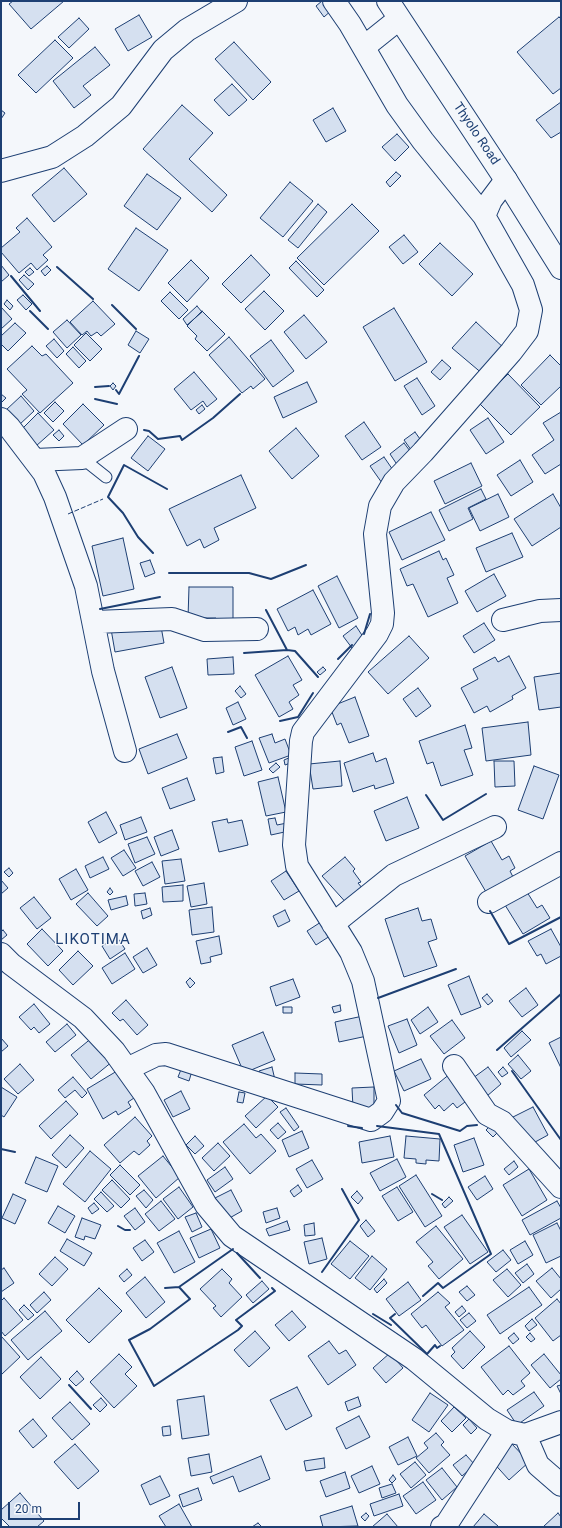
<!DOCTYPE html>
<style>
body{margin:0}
#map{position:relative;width:562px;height:1528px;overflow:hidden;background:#f4f7fb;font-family:Roboto,sans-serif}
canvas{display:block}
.frame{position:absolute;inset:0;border:2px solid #1d3f73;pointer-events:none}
.scale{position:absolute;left:8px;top:1502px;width:72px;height:18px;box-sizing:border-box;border:2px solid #1d3f73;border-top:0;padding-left:5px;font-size:12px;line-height:14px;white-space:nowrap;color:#1d3f73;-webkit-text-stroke:3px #f4f7fb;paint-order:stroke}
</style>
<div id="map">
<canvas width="562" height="1528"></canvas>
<div class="frame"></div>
<div class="scale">20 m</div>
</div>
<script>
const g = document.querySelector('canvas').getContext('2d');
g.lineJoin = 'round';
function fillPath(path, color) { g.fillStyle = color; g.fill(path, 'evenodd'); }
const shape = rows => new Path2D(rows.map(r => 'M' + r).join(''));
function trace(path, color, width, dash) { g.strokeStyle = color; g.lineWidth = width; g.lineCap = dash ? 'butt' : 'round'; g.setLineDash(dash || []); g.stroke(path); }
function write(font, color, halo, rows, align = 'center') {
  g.font = font + ' Roboto,sans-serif'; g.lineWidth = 3; g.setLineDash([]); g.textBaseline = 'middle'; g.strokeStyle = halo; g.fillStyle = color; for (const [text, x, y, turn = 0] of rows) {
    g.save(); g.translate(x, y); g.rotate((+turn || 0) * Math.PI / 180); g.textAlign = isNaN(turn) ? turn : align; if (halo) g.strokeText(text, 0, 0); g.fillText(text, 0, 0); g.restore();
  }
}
const building = shape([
 [13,1,64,1,31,29,9,4,13,1],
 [322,1,327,1,333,9,324,17,316,6,322,1],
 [139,15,152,37,128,51,115,29,139,15],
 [559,17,561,19,561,88,553,94,517,52,559,17],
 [79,18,89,29,69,48,58,37,79,18],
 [55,40,73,58,36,93,18,75,55,40],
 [234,42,271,82,253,100,215,59,234,42],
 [95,47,110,65,83,86,91,95,74,108,53,81,95,47],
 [232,84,247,100,229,116,214,100,232,84],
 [561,102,561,132,551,138,536,120,561,102],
 [182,105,213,133,189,159,227,195,212,212,143,149,182,105],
 [333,108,346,131,326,142,313,120,333,108],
 [1,110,5,113,1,119,1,110],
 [397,134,409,147,395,161,382,147,397,134],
 [64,168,87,194,54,222,32,195,64,168],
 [396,172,401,176,390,187,386,182,396,172],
 [147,174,181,198,157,230,124,206,147,174],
 [290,182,313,201,283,237,260,218,290,182],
 [318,204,327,212,298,248,288,240,318,204],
 [352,204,379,231,324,285,297,258,352,204],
 [27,218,52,247,43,255,48,260,37,270,31,263,19,273,1,252,1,248,20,232,16,228,27,218],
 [136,228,168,250,139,291,108,269,136,228],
 [404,235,418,252,403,264,389,247,404,235],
 [440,243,473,274,452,296,419,264,440,243],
 [251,255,270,275,241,303,222,284,251,255],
 [191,260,209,278,187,302,168,283,191,260],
 [296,261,324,290,317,297,289,268,296,261],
 [1,265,9,275,1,282,1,265],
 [47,266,51,270,45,276,41,271,47,266],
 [30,268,34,272,29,276,25,272,30,268],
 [24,275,34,284,28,290,19,280,24,275],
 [264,291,284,311,265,330,245,309,264,291],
 [170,292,188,310,179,319,161,301,170,292],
 [23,295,32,304,26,310,17,300,23,295],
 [7,300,13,306,10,310,4,304,7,300],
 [93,301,115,324,101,336,97,332,91,336,87,331,82,335,70,322,93,301],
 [197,306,202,312,187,325,183,319,197,306],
 [1,307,12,319,1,329,1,307],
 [394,308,427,362,395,381,363,327,394,308],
 [202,311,225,334,207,351,195,339,197,336,187,326,202,311],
 [304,315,327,342,306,359,284,332,304,315],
 [67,320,81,335,67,348,53,332,67,320],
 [476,322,506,350,484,375,452,348,476,322],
 [15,323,26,333,8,351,1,344,1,336,15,323],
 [136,331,149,339,140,353,128,345,136,331],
 [86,333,102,349,90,361,74,345,86,333],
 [229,337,265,379,253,389,251,386,242,393,209,355,229,337],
 [54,339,64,351,57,358,46,346,54,339],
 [271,340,294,371,273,387,250,356,271,340],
 [32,346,42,356,46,354,73,383,40,413,22,394,27,390,7,369,32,346],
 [73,347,86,361,79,368,66,354,73,347],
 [550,355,561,366,561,386,541,405,521,385,550,355],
 [442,360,451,368,440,380,431,372,442,360],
 [194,372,217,399,207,407,203,401,191,410,174,389,194,372],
 [508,374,540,407,511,435,479,403,508,374],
 [417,378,435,406,422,415,404,386,417,378],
 [307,382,317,402,283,418,274,397,307,382],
 [113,383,116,386,113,390,110,386,113,383],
 [1,394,6,398,1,403,1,394],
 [21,396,34,411,19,425,6,410,21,396],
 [55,402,64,411,53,422,44,413,55,402],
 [83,404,104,425,83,445,63,424,83,404],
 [202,405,205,409,199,414,196,410,202,405],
 [561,412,561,464,545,474,532,455,554,440,543,423,561,412],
 [38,413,54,430,36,446,21,430,38,413],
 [488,418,504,442,486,454,470,430,488,418],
 [364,422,381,447,362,460,345,436,364,422],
 [296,428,319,456,292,479,269,451,296,428],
 [59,430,64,436,59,441,53,435,59,430],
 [415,432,425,446,414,454,404,440,415,432],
 [148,436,165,449,148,471,131,458,148,436],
 [404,443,413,455,398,466,390,454,404,443],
 [384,457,395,473,382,483,370,466,384,457],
 [520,460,533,482,511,496,497,475,520,460],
 [471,463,482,486,445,504,434,481,471,463],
 [241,475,256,508,214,528,219,540,204,548,200,539,187,546,169,509,241,475],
 [481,489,486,499,468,508,473,519,449,531,439,510,481,489],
 [498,494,509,517,480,531,469,508,498,494],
 [553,494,561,508,561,527,532,546,514,519,553,494],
 [431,512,445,540,402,560,389,532,431,512],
 [512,533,523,557,486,572,476,548,512,533],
 [123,538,134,589,103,596,92,546,123,538],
 [439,551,443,560,446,558,454,575,447,578,458,603,428,617,413,584,407,586,400,569,439,551],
 [150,560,155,573,145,577,140,563,150,560],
 [494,574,506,596,477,612,465,591,494,574],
 [337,576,358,618,339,628,318,586,337,576],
 [189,587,233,587,233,627,216,626,216,618,188,618,189,587],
 [313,590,331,624,311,635,308,629,298,635,295,627,288,631,277,609,313,590],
 [160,621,164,643,115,652,111,629,160,621],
 [484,623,495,640,474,653,463,636,484,623],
 [356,626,367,643,355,652,343,636,356,626],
 [409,636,429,658,388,694,368,672,409,636],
 [288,656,302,680,293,685,299,695,289,702,293,709,279,717,255,675,288,656],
 [509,656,526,688,512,696,513,699,490,712,487,706,474,713,461,688,478,679,473,669,495,657,498,662,509,656],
 [233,657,234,674,208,675,207,659,233,657],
 [172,667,187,708,160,718,145,677,172,667],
 [323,667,326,670,320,675,317,672,323,667],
 [561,673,561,707,539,710,534,677,561,673],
 [240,686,246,694,241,698,235,691,240,686],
 [418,688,431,706,416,717,403,699,418,688],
 [355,697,369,736,349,743,341,723,337,725,330,707,355,697],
 [238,702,246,719,233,725,226,708,238,702],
 [528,722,531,755,486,761,482,728,528,722],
 [465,725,472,748,464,750,473,775,441,786,433,762,427,764,419,741,465,725],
 [177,734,187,758,148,774,139,749,177,734],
 [272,734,275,743,285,739,291,755,269,763,259,738,272,734],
 [252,741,262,770,244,776,235,747,252,741],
 [373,753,376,762,386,758,394,783,375,789,374,785,353,792,344,763,373,753],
 [222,757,224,772,216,774,213,758,222,757],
 [291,757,293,762,285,765,284,760,291,757],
 [340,761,342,786,313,789,309,764,340,761],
 [494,761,514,761,515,786,495,787,494,761],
 [276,763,280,767,273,773,269,769,276,763],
 [534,766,559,775,543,819,518,810,534,766],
 [278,777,286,812,266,816,258,782,278,777],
 [187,778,195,800,170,809,162,788,187,778],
 [407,797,419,828,386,841,374,811,407,797],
 [106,812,117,833,99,843,88,822,106,812],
 [141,817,147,832,125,840,120,825,141,817],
 [275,818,277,825,287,823,289,831,271,835,268,819,275,818],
 [227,819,228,823,242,820,248,845,219,852,212,822,227,819],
 [172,830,179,849,161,856,154,837,172,830],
 [147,837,155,854,135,863,128,844,147,837],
 [491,841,502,860,509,856,515,868,510,871,513,877,486,892,465,856,491,841],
 [124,850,136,868,123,876,111,858,124,850],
 [103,857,109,869,90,878,85,866,103,857],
 [345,857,355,869,353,871,361,882,358,883,367,894,350,907,322,876,345,857],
 [181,859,185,881,165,884,162,861,181,859],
 [152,862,160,877,143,886,135,871,152,862],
 [9,868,13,873,9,877,4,872,9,868],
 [76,869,88,890,71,900,59,879,76,869],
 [286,871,299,891,284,900,271,881,286,871],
 [1,880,8,888,1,894,1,880],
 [204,883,207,904,191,907,187,886,204,883],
 [183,885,183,901,163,902,162,887,183,885],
 [110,888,113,892,110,895,107,892,110,888],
 [527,892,537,908,542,905,550,918,523,934,505,905,527,892],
 [88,893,108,916,97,926,76,904,88,893],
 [145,893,147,904,135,906,134,894,145,893],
 [126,896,128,905,111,910,108,900,126,896],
 [34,897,51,918,37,929,20,908,34,897],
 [212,907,214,932,192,935,189,910,212,907],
 [150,908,152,915,143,919,141,911,150,908],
 [418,908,422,921,431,919,437,939,428,942,437,966,404,977,385,919,418,908],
 [285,910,290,921,278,927,273,916,285,910],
 [321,922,330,936,316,945,307,931,321,922],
 [42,929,63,951,48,966,27,944,42,929],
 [551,929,561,947,561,956,546,964,541,954,537,956,528,941,551,929],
 [3,930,7,935,1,940,1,932,3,930],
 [219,936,222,954,210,957,211,962,201,964,196,941,219,936],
 [117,937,125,949,110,959,102,946,117,937],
 [147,948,157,965,143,973,133,957,147,948],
 [78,951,93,966,73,985,59,970,78,951],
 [125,953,135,969,112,984,102,968,125,953],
 [469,976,481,1007,461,1015,448,985,469,976],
 [190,978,195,983,190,988,186,982,190,978],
 [293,979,300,997,276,1006,270,987,293,979],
 [526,988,538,1005,522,1017,509,1001,526,988],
 [487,994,493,1001,488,1005,482,998,487,994],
 [126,1000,148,1025,137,1035,123,1019,120,1021,112,1013,126,1000],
 [34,1004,50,1024,39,1033,34,1027,31,1030,19,1017,34,1004],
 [340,1005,341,1011,334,1013,332,1007,340,1005],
 [283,1007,292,1007,292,1013,283,1013,283,1007],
 [428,1007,438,1022,420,1034,411,1020,428,1007],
 [363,1016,367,1036,339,1042,335,1022,363,1016],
 [407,1019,417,1045,399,1053,388,1026,407,1019],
 [452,1020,465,1038,444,1054,430,1036,452,1020],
 [67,1024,76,1035,55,1052,46,1042,67,1024],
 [522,1031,531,1040,511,1057,504,1048,522,1031],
 [263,1032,275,1060,244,1073,232,1045,263,1032],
 [93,1037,113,1061,91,1079,71,1055,93,1037],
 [561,1037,561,1068,549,1043,561,1037],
 [1,1038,8,1046,1,1052,1,1038],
 [518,1055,531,1071,521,1079,508,1064,518,1055],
 [421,1059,431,1079,404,1091,394,1071,421,1059],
 [20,1064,34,1080,18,1094,4,1079,20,1064],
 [182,1067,192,1071,189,1081,178,1077,182,1067],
 [272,1067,275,1080,262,1083,259,1071,272,1067],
 [488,1067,501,1084,487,1096,473,1078,488,1067],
 [503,1067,508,1073,502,1077,498,1072,503,1067],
 [117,1071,134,1098,128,1102,131,1107,118,1115,116,1111,103,1119,87,1089,117,1071],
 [295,1073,322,1074,322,1085,295,1084,295,1073],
 [451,1073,469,1099,457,1108,453,1103,444,1111,439,1105,435,1109,424,1095,451,1073],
 [73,1077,87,1093,82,1098,75,1090,65,1098,58,1090,73,1077],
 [1,1087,17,1097,4,1117,1,1115,1,1087],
 [374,1087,374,1108,353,1108,352,1088,374,1087],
 [181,1091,190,1109,173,1117,164,1100,181,1091],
 [239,1092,245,1093,243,1103,237,1102,239,1092],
 [267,1096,278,1107,256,1128,245,1116,267,1096],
 [66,1101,78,1114,51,1139,39,1126,66,1101],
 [533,1107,548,1135,526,1147,511,1118,533,1107],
 [286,1108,299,1127,294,1131,280,1112,286,1108],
 [135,1117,152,1136,147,1141,150,1145,139,1155,134,1151,120,1163,104,1145,135,1117],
 [278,1123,286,1132,278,1139,270,1130,278,1123],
 [244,1124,256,1138,261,1134,276,1151,250,1174,223,1142,244,1124],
 [492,1124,499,1131,493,1137,486,1130,492,1124],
 [302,1131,309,1148,289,1157,282,1140,302,1131],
 [70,1135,84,1148,66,1168,52,1155,70,1135],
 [195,1136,204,1146,195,1154,186,1145,195,1136],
 [390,1136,394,1157,362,1163,359,1142,390,1136],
 [406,1136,440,1139,439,1161,426,1160,426,1164,416,1163,416,1159,404,1158,406,1136],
 [474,1138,484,1165,463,1172,454,1145,474,1138],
 [218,1143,230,1156,214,1171,202,1158,218,1143],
 [90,1151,111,1169,85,1202,63,1184,90,1151],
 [163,1156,180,1177,156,1198,138,1176,163,1156],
 [36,1157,58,1166,47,1192,25,1183,36,1157],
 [397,1159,406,1177,380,1191,370,1173,397,1159],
 [312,1160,323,1179,307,1188,296,1169,312,1160],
 [514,1161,518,1167,509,1175,504,1169,514,1161],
 [120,1165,140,1185,130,1195,110,1175,120,1165],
 [225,1167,233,1179,215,1192,207,1180,225,1167],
 [529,1169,547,1200,522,1216,503,1185,529,1169],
 [416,1175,442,1216,425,1227,399,1186,416,1175],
 [485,1176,493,1189,477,1200,468,1187,485,1176],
 [112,1180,130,1199,121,1208,102,1190,112,1180],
 [298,1185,302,1191,294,1197,290,1191,298,1185],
 [179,1187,193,1207,178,1219,163,1199,179,1187],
 [397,1187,413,1212,398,1221,382,1196,397,1187],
 [144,1190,153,1200,146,1208,136,1196,144,1190],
 [231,1190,242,1211,226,1220,215,1198,231,1190],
 [357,1191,363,1198,358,1204,351,1197,357,1191],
 [101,1192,114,1206,107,1212,94,1199,101,1192],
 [13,1194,26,1200,15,1224,2,1218,13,1194],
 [449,1197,453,1201,445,1208,442,1204,449,1197],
 [161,1201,175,1219,159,1231,145,1214,161,1201],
 [557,1201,561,1208,561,1218,530,1235,522,1220,557,1201],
 [94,1203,99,1209,92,1214,88,1208,94,1203],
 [58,1206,75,1216,65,1233,48,1223,58,1206],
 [135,1208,145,1222,135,1230,124,1216,135,1208],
 [277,1208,280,1218,266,1223,263,1212,277,1208],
 [196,1213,202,1227,192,1232,185,1217,196,1213],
 [462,1215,488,1252,470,1264,444,1227,462,1215],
 [82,1218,101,1225,95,1239,85,1236,84,1240,75,1237,82,1218],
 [366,1220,375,1231,368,1237,360,1226,366,1220],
 [287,1221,290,1230,269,1236,266,1229,287,1221],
 [314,1223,315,1235,305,1236,304,1225,314,1223],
 [557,1223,561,1231,561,1256,546,1263,533,1235,557,1223],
 [436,1226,463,1259,439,1279,428,1266,433,1262,416,1242,436,1226],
 [211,1229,220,1248,199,1258,190,1238,211,1229],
 [179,1231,195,1262,174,1273,157,1243,179,1231],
 [322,1238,327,1259,309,1264,304,1242,322,1238],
 [67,1239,92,1253,84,1266,60,1251,67,1239],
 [145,1240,154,1252,142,1261,133,1248,145,1240],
 [350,1241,369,1256,350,1279,331,1264,350,1241],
 [525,1241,533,1255,518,1264,510,1250,525,1241],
 [503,1250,511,1260,496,1272,487,1262,503,1250],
 [372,1256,387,1269,370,1290,355,1278,372,1256],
 [55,1257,68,1269,52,1286,39,1274,55,1257],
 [527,1264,534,1274,523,1283,515,1273,527,1264],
 [4,1268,14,1283,1,1292,1,1270,4,1268],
 [552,1268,561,1279,561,1289,551,1298,536,1281,552,1268],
 [127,1269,132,1275,124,1282,119,1276,127,1269],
 [222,1269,232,1279,229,1283,242,1297,221,1317,213,1308,216,1306,200,1289,222,1269],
 [507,1269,521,1285,508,1297,493,1280,507,1269],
 [145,1277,165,1302,146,1318,126,1293,145,1277],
 [384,1279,387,1283,377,1293,374,1289,384,1279],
 [262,1281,269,1289,253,1303,246,1295,262,1281],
 [408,1282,421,1300,399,1316,386,1299,408,1282],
 [467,1286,475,1295,467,1301,459,1292,467,1286],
 [529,1287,542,1305,500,1334,487,1315,529,1287],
 [99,1288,122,1311,89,1343,66,1320,99,1288],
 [44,1292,51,1300,37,1313,30,1305,44,1292],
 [438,1292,450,1303,445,1307,464,1330,442,1346,426,1325,422,1328,411,1314,438,1292],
 [4,1298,23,1320,5,1336,1,1331,1,1301,4,1298],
 [557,1299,561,1304,561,1335,553,1341,535,1318,557,1299],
 [24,1305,34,1315,28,1320,19,1310,24,1305],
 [462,1306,466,1311,459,1317,455,1312,462,1306],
 [45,1311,62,1331,28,1360,11,1340,45,1311],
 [292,1311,306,1327,289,1341,275,1325,292,1311],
 [469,1313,476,1321,467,1328,460,1320,469,1313],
 [532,1319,537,1325,529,1331,525,1326,532,1319],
 [255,1331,270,1348,249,1367,234,1350,255,1331],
 [470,1331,485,1347,463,1369,451,1356,455,1352,452,1348,470,1331],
 [514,1333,519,1339,513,1344,508,1338,514,1333],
 [530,1333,535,1339,531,1342,526,1337,530,1333],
 [1,1336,20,1357,1,1375,1,1336],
 [329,1341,339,1354,346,1350,356,1365,328,1385,308,1356,329,1341],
 [509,1346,530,1373,521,1381,525,1386,513,1395,508,1390,503,1395,481,1367,509,1346],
 [390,1353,403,1368,386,1383,373,1368,390,1353],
 [119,1354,132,1367,125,1374,137,1386,114,1408,90,1382,119,1354],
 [544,1354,561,1375,561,1379,550,1388,531,1365,544,1354],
 [41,1357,61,1379,40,1399,20,1377,41,1357],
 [77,1371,84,1379,76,1386,69,1379,77,1371],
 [561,1385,561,1394,557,1386,561,1385],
 [297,1387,312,1416,286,1430,270,1400,297,1387],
 [534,1392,544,1406,517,1425,507,1410,534,1392],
 [430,1393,448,1405,429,1432,412,1420,430,1393],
 [204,1396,209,1435,182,1439,177,1400,204,1396],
 [358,1397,361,1406,348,1411,345,1402,358,1397],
 [101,1398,107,1405,100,1412,93,1405,101,1398],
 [70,1402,90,1424,72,1440,52,1418,70,1402],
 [454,1407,466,1418,452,1432,441,1421,454,1407],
 [359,1416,370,1437,346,1449,336,1428,359,1416],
 [33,1419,47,1436,33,1448,19,1431,33,1419],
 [469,1419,477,1428,471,1434,463,1425,469,1419],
 [170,1426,171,1435,163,1436,162,1427,170,1426],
 [436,1433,444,1442,441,1445,450,1455,429,1473,416,1458,428,1448,424,1443,436,1433],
 [408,1437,417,1456,398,1465,389,1447,408,1437],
 [511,1443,529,1462,509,1480,491,1460,511,1443],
 [75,1444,99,1471,78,1489,54,1462,75,1444],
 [209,1454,212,1472,191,1476,188,1458,209,1454],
 [466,1455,475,1465,462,1476,453,1465,466,1455],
 [261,1456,270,1479,239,1492,233,1476,213,1484,210,1477,261,1456],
 [324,1458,325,1468,306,1471,304,1461,324,1458],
 [415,1462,426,1475,411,1488,400,1474,415,1462],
 [372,1466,380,1484,359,1493,351,1476,372,1466],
 [442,1468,457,1487,442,1500,426,1480,442,1468],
 [345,1472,350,1488,326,1497,320,1481,345,1472],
 [393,1475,396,1479,392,1483,389,1480,393,1475],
 [160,1476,170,1496,150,1505,141,1485,160,1476],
 [423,1482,436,1500,416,1514,403,1496,423,1482],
 [392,1484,396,1493,382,1498,379,1488,392,1484],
 [198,1488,202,1500,183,1507,179,1495,198,1488],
 [20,1493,44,1521,37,1527,10,1527,1,1518,1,1510,20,1493],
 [399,1494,403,1506,374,1516,370,1504,399,1494],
 [179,1504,192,1527,166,1527,159,1516,179,1504],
 [352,1506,358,1526,323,1527,320,1516,352,1506],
 [366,1513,369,1516,365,1521,361,1517,366,1513],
 [558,1513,561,1517,561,1527,543,1527,558,1513],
 [387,1514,398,1527,372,1527,387,1514],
 [484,1514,498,1526,497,1527,473,1527,484,1514],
 [258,1523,262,1527,252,1527,258,1523]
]);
fillPath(building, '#d5e0f0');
trace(building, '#1d3f73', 1);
const service = shape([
 [82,458,106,477]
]);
const minor = shape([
 [364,47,399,19],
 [1,171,52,157,85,136,121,106,163,50,187,30,236,1],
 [484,216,491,200,506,180],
 [1,419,9,427,44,473,55,497,86,586,103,671,125,751],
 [35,460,82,458,126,429],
 [503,620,540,611,561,610],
 [95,622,172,619,205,630,257,629],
 [489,902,561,863],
 [333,924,394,875,495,827],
 [1,954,11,964,83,1018,114,1051,144,1093,206,1205,232,1236,414,1359,487,1419,507,1431,525,1435,561,1422],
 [454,1066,487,1114,502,1122,561,1187],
 [127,1069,156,1055,166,1054,371,1120,382,1112,389,1101,363,981,351,952,297,866,294,845,301,741,303,732,377,634,382,624,383,613,375,534,380,506,394,482,423,452,511,352,527,331,531,310,523,285,484,216,423,141,397,105,350,24,334,1],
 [525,1435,538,1465,561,1485],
 [442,1527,446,1525,507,1431]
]);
const trunk = shape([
 [388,1,506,180,561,268]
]);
trace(service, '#1d3f73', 13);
trace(minor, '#1d3f73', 24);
trace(trunk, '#1d3f73', 24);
trace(service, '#f4f7fb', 11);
trace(minor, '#f4f7fb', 22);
trace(trunk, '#f4f7fb', 22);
trace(shape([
 [68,514,103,499]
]), '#1d3f73', 1, [5, 2]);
trace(shape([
 [57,267,93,299],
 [11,276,40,311],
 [112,305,136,329],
 [30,311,48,329],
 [95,387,109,386],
 [116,390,119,394,139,356],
 [95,399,117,404],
 [144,430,149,431,158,439,180,436,182,440,213,418,240,394],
 [153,553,138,537,123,513,108,497,124,465,167,489],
 [169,573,249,573,271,579,306,565],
 [100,609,160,597],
 [364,634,370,614],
 [287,650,295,651,318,677],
 [244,653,287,650,266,610],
 [338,659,352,645],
 [280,721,298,717,313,693],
 [228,732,241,727,247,738],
 [426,795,443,820,486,794],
 [490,911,509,944,561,917],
 [378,998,456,969],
 [497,1050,561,994],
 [512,1071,561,1140],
 [396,1105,402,1113,460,1131,467,1126,477,1125],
 [348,1126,362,1128],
 [377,1126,439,1134,491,1254,443,1288,438,1283,423,1296],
 [1,1149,15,1152],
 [432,1194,442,1200],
 [118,1226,125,1230,130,1230],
 [237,1253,260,1278],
 [322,1272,359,1220,342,1189],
 [179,1287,190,1299,150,1329,129,1340,154,1386,238,1330,242,1326,236,1320,275,1291,272,1288],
 [165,1288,179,1287,233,1249],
 [373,1314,391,1325],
 [395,1314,390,1318,427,1354,435,1345,437,1348,440,1346],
 [69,1385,91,1409]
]), '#1d3f73', 2);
write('13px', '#1d3f73', '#f4f7fb', [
 ["Thyolo Road",476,134,56]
]);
g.letterSpacing = '1px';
write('15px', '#1d3f73', '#f4f7fb', [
 ["LIKOTIMA",93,940]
]);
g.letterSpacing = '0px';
</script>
